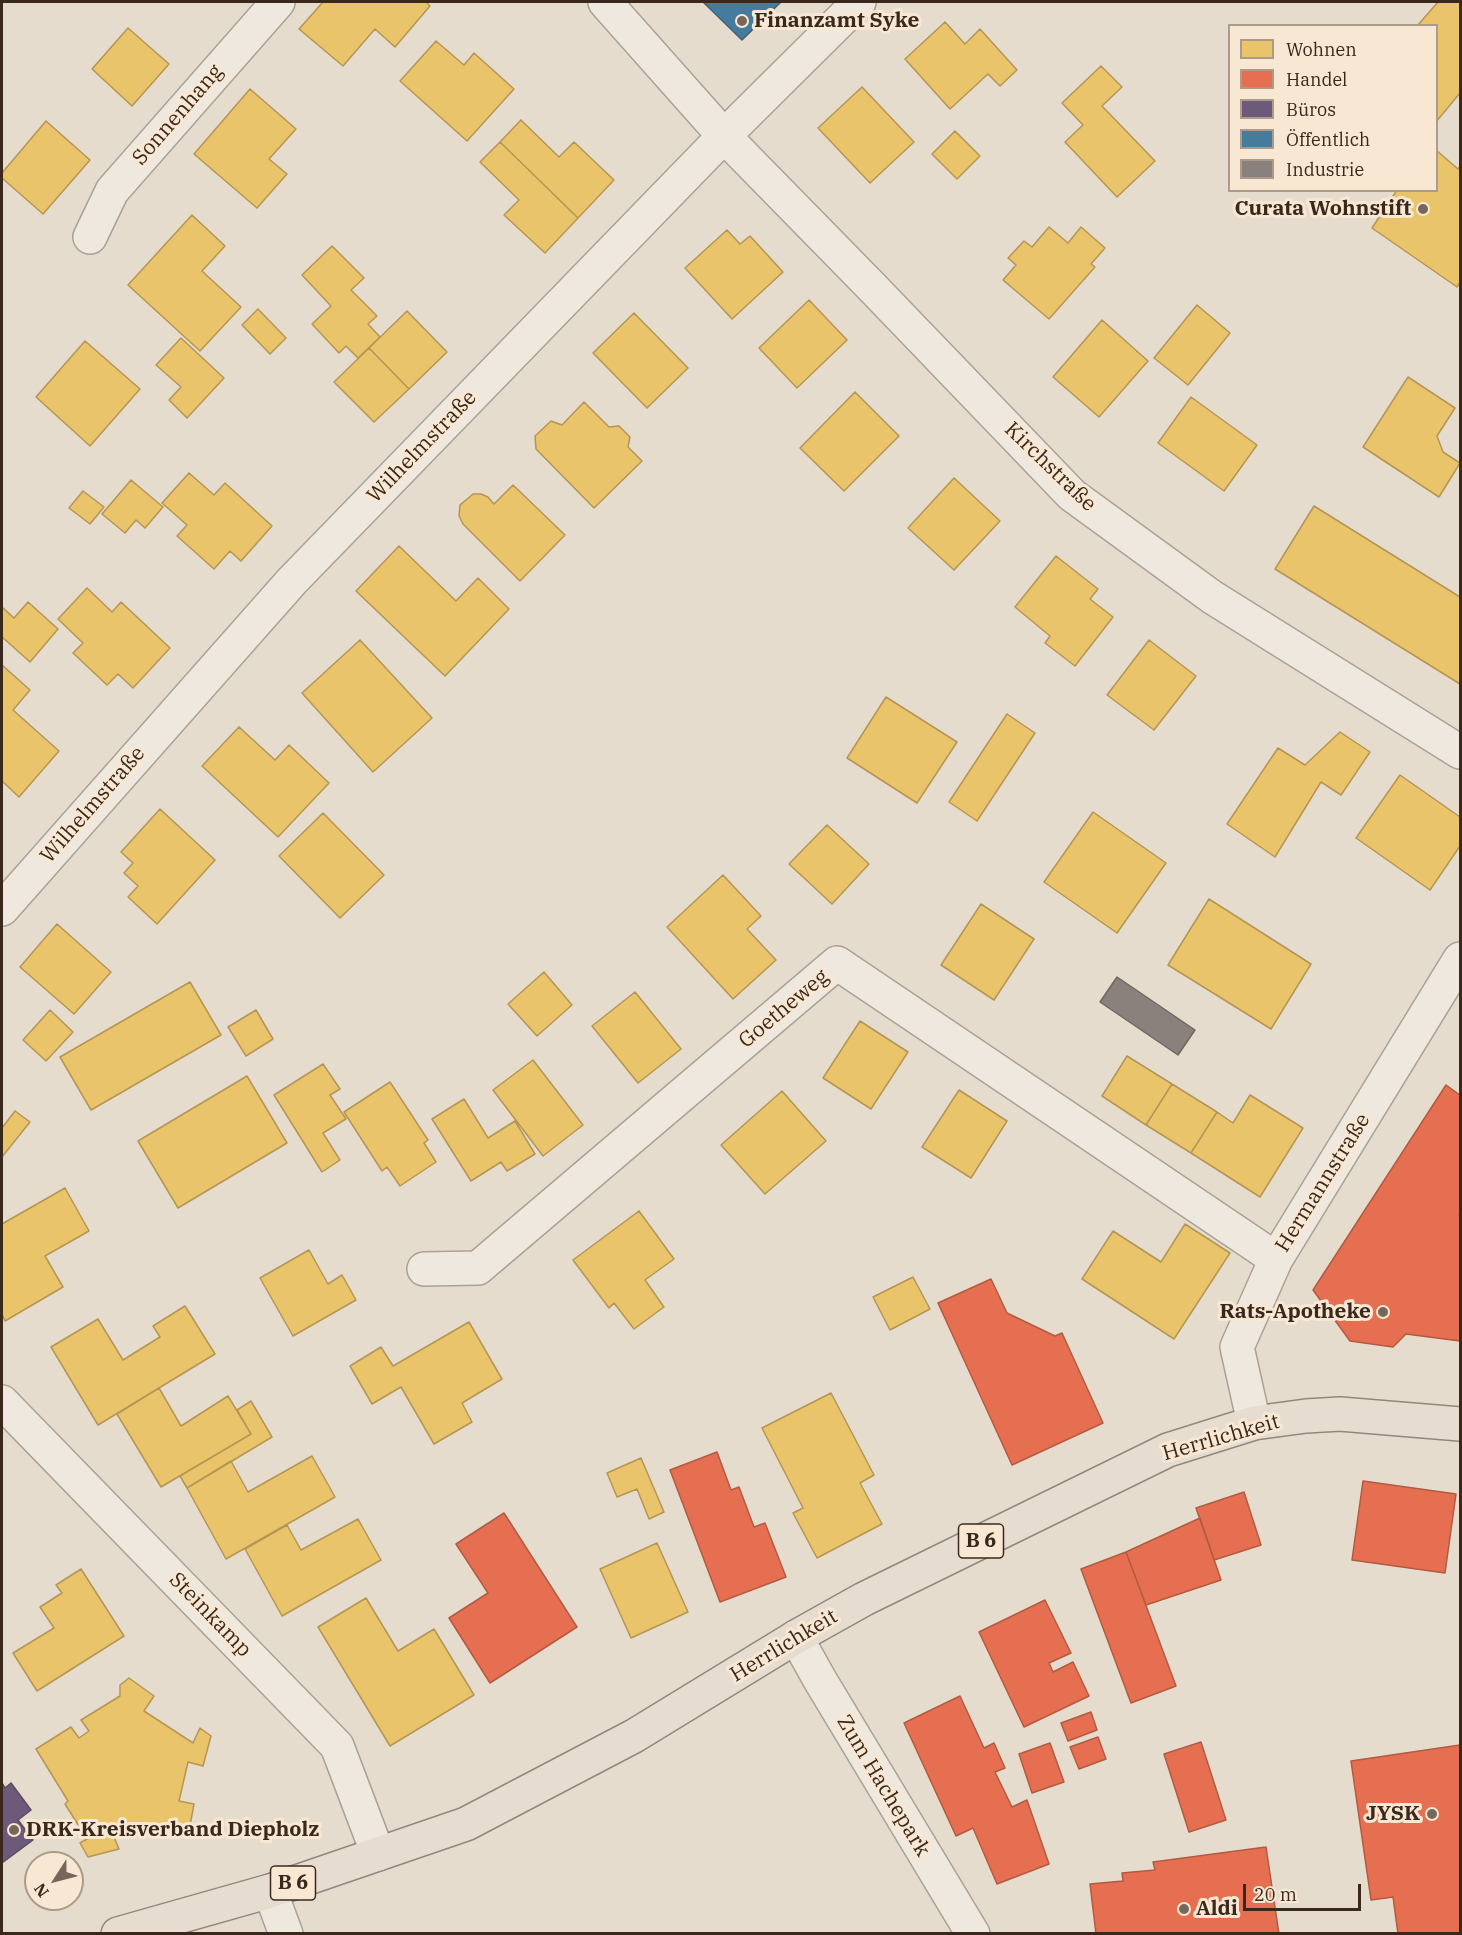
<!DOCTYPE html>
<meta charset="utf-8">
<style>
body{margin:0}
#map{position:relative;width:1462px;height:1935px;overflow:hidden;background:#e6dcce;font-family:"IBM Plex Serif",serif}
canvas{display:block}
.frame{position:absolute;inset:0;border:3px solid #3b281d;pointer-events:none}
.legend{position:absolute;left:1228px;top:24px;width:210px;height:168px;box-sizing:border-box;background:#f8e8d3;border:2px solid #ac9b8a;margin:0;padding:8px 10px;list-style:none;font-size:18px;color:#3b281d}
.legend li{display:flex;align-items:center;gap:12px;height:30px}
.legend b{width:30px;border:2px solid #ac9b8a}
.north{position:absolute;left:24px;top:1851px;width:60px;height:60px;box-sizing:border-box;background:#f8e8d3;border:2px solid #ac9b8a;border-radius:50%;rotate:234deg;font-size:16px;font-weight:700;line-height:24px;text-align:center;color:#3b281d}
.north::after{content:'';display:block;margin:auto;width:21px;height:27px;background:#77675b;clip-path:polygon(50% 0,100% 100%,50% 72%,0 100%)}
.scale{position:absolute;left:1243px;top:1884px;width:118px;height:27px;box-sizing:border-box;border:3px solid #3b281d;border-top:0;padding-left:8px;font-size:18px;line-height:21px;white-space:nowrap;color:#3b281d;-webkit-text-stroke:4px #f8e8d3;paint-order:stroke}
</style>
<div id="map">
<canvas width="1462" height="1935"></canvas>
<div class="frame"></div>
<ul class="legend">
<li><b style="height:16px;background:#e9c46a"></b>Wohnen</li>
<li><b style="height:16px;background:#e76f51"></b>Handel</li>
<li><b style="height:16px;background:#6d597a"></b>Büros</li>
<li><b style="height:16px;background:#457b9d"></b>Öffentlich</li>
<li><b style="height:16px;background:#8a817c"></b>Industrie</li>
</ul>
<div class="north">N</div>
<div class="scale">20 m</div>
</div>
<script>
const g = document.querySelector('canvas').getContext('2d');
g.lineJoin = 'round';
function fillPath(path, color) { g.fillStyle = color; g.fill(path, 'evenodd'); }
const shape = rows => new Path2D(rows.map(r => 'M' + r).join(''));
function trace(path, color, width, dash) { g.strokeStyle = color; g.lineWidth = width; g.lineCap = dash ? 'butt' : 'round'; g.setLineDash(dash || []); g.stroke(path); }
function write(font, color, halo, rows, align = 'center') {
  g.font = font + ' "IBM Plex Serif",serif'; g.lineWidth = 6; g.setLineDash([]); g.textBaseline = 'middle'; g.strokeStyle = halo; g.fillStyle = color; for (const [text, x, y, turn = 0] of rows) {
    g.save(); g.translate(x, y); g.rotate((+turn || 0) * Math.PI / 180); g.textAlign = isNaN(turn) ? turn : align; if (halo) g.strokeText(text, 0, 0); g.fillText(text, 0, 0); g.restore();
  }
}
const homes = shape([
 [323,2,426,2,430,6,395,47,375,29,343,66,299,29,323,2],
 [1438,2,1460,2,1460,93,1436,122,1436,26,1417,26,1438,2],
 [945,22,965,44,980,29,1017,70,1000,86,988,74,950,109,905,59,945,22],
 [128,28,169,64,132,106,92,69,128,28],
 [436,41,464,65,474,53,514,89,467,141,400,81,436,41],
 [1101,66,1122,87,1102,106,1155,161,1117,197,1065,142,1083,125,1062,103,1101,66],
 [862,87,914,142,870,183,818,128,862,87],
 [250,89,296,129,269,159,287,174,257,208,194,154,250,89],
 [521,120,559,157,574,142,614,180,578,218,500,142,521,120],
 [46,121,90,160,43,214,2,178,2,173,46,121],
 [955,131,980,156,957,179,932,154,955,131],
 [500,142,578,218,545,253,504,215,519,200,480,162,500,142],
 [1436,150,1458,169,1460,166,1460,282,1457,287,1372,228,1397,190,1436,190,1436,150],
 [192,215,225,246,202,271,241,307,200,351,128,285,192,215],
 [1049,227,1068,243,1081,227,1105,248,1091,264,1095,267,1049,319,1003,280,1016,265,1008,258,1024,241,1032,247,1049,227],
 [727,230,740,244,750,236,783,272,732,319,685,268,727,230],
 [332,246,364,278,351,290,377,316,368,324,380,337,358,358,346,346,339,353,312,324,331,306,302,275,332,246],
 [809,300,847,340,797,388,759,348,809,300],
 [1197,305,1230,333,1188,385,1154,358,1197,305],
 [258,309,286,338,270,354,242,325,258,309],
 [407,311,447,352,409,389,369,348,407,311],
 [634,313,688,368,647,408,593,353,634,313],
 [1102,320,1148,361,1099,417,1053,377,1102,320],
 [181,338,224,378,187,418,169,400,181,387,156,365,181,338],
 [85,341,140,389,90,446,36,397,85,341],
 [369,348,409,389,374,422,334,382,369,348],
 [1408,377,1455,408,1437,436,1443,452,1460,463,1439,497,1363,447,1408,377],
 [855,392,899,436,844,491,800,448,855,392],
 [1191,397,1257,445,1224,491,1158,443,1191,397],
 [584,402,609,427,619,426,630,437,628,447,642,461,594,508,536,449,535,436,551,421,562,425,584,402],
 [189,473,214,495,225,483,272,526,241,561,230,551,214,569,177,536,187,525,162,503,189,473],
 [954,478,1000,521,954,570,908,528,954,478],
 [131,480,163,507,145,528,136,520,125,533,102,514,131,480],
 [513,485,565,535,520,581,463,524,459,516,460,505,473,494,481,494,488,497,494,504,513,485],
 [83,491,104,507,90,524,69,508,83,491],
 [1314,506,1460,597,1460,684,1275,569,1314,506],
 [399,546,456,601,478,578,509,609,445,676,356,591,399,546],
 [1056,556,1098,589,1090,599,1113,617,1075,666,1045,643,1050,636,1015,607,1056,556],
 [87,588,112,612,121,602,170,648,133,688,118,674,107,685,73,653,83,643,58,619,87,588],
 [28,602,58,629,30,662,2,637,2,607,14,618,28,602],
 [360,640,432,718,373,772,302,693,360,640],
 [1149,640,1196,676,1154,730,1107,695,1149,640],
 [2,665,30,690,13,710,59,751,19,797,2,781,2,665],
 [886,697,957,742,917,803,847,758,886,697],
 [1007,714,1035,733,977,821,949,802,1007,714],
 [239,727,275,760,289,745,329,783,278,837,202,766,239,727],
 [1340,732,1370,752,1341,795,1321,782,1275,857,1227,824,1278,748,1305,765,1340,732],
 [1400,775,1460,817,1460,846,1430,890,1356,838,1400,775],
 [160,809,215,860,157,924,128,897,138,886,124,873,133,863,121,852,160,809],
 [1093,812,1166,863,1117,933,1044,882,1093,812],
 [323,813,384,875,340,918,279,856,323,813],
 [827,825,869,864,832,904,789,864,827,825],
 [723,875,761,916,747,929,776,960,733,999,667,927,723,875],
 [1209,899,1311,964,1271,1029,1168,965,1209,899],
 [981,904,1034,939,994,1000,941,965,981,904],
 [57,924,111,972,74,1014,20,967,57,924],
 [544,972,572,1005,537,1036,508,1004,544,972],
 [190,982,221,1035,91,1110,60,1057,190,982],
 [635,992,681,1049,638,1083,592,1026,635,992],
 [50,1010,73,1032,46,1061,23,1040,50,1010],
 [256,1010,273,1039,246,1056,228,1027,256,1010],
 [860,1021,908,1052,871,1109,823,1078,860,1021],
 [1127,1056,1172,1084,1146,1125,1102,1096,1127,1056],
 [533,1060,583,1125,543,1156,493,1090,533,1060],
 [323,1064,340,1089,330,1095,346,1119,323,1133,340,1160,322,1172,274,1095,323,1064],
 [247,1076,287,1143,178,1208,138,1141,247,1076],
 [390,1082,428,1140,424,1143,436,1162,400,1186,387,1167,382,1171,344,1112,390,1082],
 [1172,1084,1217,1112,1191,1153,1146,1125,1172,1084],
 [959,1090,1007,1121,971,1178,922,1147,959,1090],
 [782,1091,826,1141,765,1194,721,1145,782,1091],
 [1250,1095,1303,1128,1260,1197,1191,1153,1217,1112,1233,1123,1250,1095],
 [464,1099,488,1138,515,1121,535,1154,507,1171,501,1162,471,1181,432,1119,464,1099],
 [15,1111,30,1122,2,1157,2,1128,15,1111],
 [65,1188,89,1231,45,1256,63,1287,5,1321,2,1314,2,1224,65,1188],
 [639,1211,674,1259,645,1280,664,1307,634,1329,614,1303,609,1308,573,1260,639,1211],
 [1185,1224,1230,1253,1174,1339,1082,1279,1113,1231,1161,1262,1185,1224],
 [309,1250,328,1284,342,1275,356,1300,293,1336,260,1278,309,1250],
 [913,1277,930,1309,890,1330,873,1297,913,1277],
 [185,1306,215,1354,98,1425,51,1347,98,1319,123,1360,160,1337,153,1326,185,1306],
 [469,1322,502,1379,462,1403,472,1422,434,1444,401,1387,372,1404,350,1366,381,1347,393,1366,469,1322],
 [159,1388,181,1426,228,1396,251,1434,161,1487,117,1414,159,1388],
 [831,1393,874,1475,860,1483,882,1524,817,1558,793,1513,803,1508,762,1428,831,1393],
 [251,1401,272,1437,187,1488,180,1476,251,1434,237,1410,251,1401],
 [312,1456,335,1497,226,1559,187,1488,231,1461,248,1492,312,1456],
 [641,1458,664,1512,649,1519,637,1489,617,1497,607,1473,641,1458],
 [358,1519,381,1560,282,1616,245,1549,287,1525,301,1550,358,1519],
 [657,1543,688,1612,631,1638,600,1569,657,1543],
 [81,1569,124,1636,37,1691,13,1653,54,1628,40,1607,62,1593,56,1585,81,1569],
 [366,1598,398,1651,434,1629,474,1695,390,1746,318,1627,366,1598],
 [129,1678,154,1696,144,1711,193,1743,200,1728,211,1736,203,1766,188,1762,179,1801,194,1804,189,1831,175,1834,172,1825,114,1837,119,1849,88,1857,80,1843,87,1839,65,1804,68,1801,36,1749,71,1727,79,1738,89,1731,81,1720,120,1696,120,1685,129,1678]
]);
fillPath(homes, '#e9c46a');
trace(homes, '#b59553', 1.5);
const shops = shape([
 [1446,1085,1460,1095,1460,1213,1459,1215,1460,1215,1460,1341,1406,1334,1393,1347,1350,1341,1313,1290,1446,1085],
 [991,1279,1007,1313,1055,1336,1062,1333,1103,1423,1012,1465,938,1303,991,1279],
 [717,1452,731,1490,739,1487,754,1527,765,1523,786,1577,720,1602,670,1470,717,1452],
 [1363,1481,1456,1494,1445,1573,1352,1560,1363,1481],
 [1244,1492,1261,1545,1214,1560,1196,1508,1244,1492],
 [504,1513,577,1627,490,1683,449,1618,488,1593,456,1544,504,1513],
 [1200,1518,1221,1580,1146,1605,1126,1552,1200,1518],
 [1126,1552,1176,1686,1131,1703,1081,1569,1126,1552],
 [1045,1600,1071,1653,1049,1663,1053,1672,1073,1662,1089,1696,1024,1727,979,1632,1045,1600],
 [960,1696,984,1748,994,1743,1005,1768,995,1772,1012,1807,1027,1800,1049,1864,997,1884,973,1828,956,1836,904,1723,960,1696],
 [1091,1712,1097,1730,1068,1741,1061,1723,1091,1712],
 [1098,1737,1106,1759,1079,1769,1070,1747,1098,1737],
 [1201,1742,1226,1820,1189,1832,1164,1754,1201,1742],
 [1050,1743,1064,1782,1032,1793,1019,1754,1050,1743],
 [1460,1745,1460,1934,1398,1934,1393,1897,1371,1900,1351,1761,1460,1745],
 [1266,1847,1279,1934,1096,1934,1090,1884,1123,1881,1122,1873,1155,1870,1153,1862,1266,1847]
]);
fillPath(shops, '#e76f51');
trace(shops, '#b35a41', 1.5);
const offices = shape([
 [2,1783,5,1788,11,1783,31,1810,18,1820,33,1840,2,1863,2,1783]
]);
fillPath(offices, '#6d597a');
trace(offices, '#5e4a5e', 1.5);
const public = shape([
 [703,2,781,2,742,40,703,2]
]);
fillPath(public, '#457b9d');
trace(public, '#426277', 1.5);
const industry = shape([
 [1117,977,1195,1030,1178,1055,1100,1002,1117,977]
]);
fillPath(industry, '#8a817c');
trace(industry, '#726660', 1.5);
const street = shape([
 [605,2,724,136,870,285,1072,495,1212,597,1460,752],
 [90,237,112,191,278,2],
 [2,909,292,581,724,136,859,2],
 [424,1269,478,1268,837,963,1276,1259],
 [2,1402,337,1746,378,1854],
 [1254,1423,1237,1347,1276,1259,1460,959],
 [796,1637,820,1680,973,1934],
 [270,1891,286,1934]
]);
const primary = shape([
 [118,1934,270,1891,466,1824,634,1736,796,1637,864,1599,1168,1450,1254,1423,1306,1416,1340,1414,1460,1424]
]);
trace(street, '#aba196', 36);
trace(primary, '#91877e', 36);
trace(street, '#eee8df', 33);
trace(primary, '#e6ddd0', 33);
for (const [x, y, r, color] of [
 [742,21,6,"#77675b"],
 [1423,209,6,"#77675b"],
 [1383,1312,6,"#77675b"],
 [1432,1814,6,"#77675b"],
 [14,1830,6,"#77675b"],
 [1184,1909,6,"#77675b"]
]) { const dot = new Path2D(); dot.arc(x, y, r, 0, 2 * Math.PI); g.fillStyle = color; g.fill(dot); trace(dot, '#f8e8d3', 2); }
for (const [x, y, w] of [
 [981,1541,45],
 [293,1883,45]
]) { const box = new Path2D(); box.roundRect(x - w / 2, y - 17, w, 34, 4.5); g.fillStyle = '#f8e8d3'; g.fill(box); trace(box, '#3b281d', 1.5); }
write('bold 20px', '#3b281d', null, [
 ["B 6",981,1541],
 ["B 6",293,1883]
]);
write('bold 21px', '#3b281d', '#f8e8d3', [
 ["Finanzamt Syke",754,21],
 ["Curata Wohnstift",1411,209,"right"],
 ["Rats-Apotheke",1371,1312,"right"],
 ["JYSK",1420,1814,"right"],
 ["DRK-Kreisverband Diepholz",26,1830],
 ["Aldi",1196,1909]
], 'left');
write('21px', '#3b281d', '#f8e8d3', [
 ["Sonnenhang",178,115,-49],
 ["Wilhelmstraße",422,447,-46],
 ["Kirchstraße",1050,467,44],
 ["Wilhelmstraße",93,805,-49],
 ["Goetheweg",784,1009,-40],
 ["Hermannstraße",1323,1183,-58],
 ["Herrlichkeit",1221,1438,-16],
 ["Steinkamp",210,1615,46],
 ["Herrlichkeit",784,1646,-31],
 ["Zum Hachepark",883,1786,59]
]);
</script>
